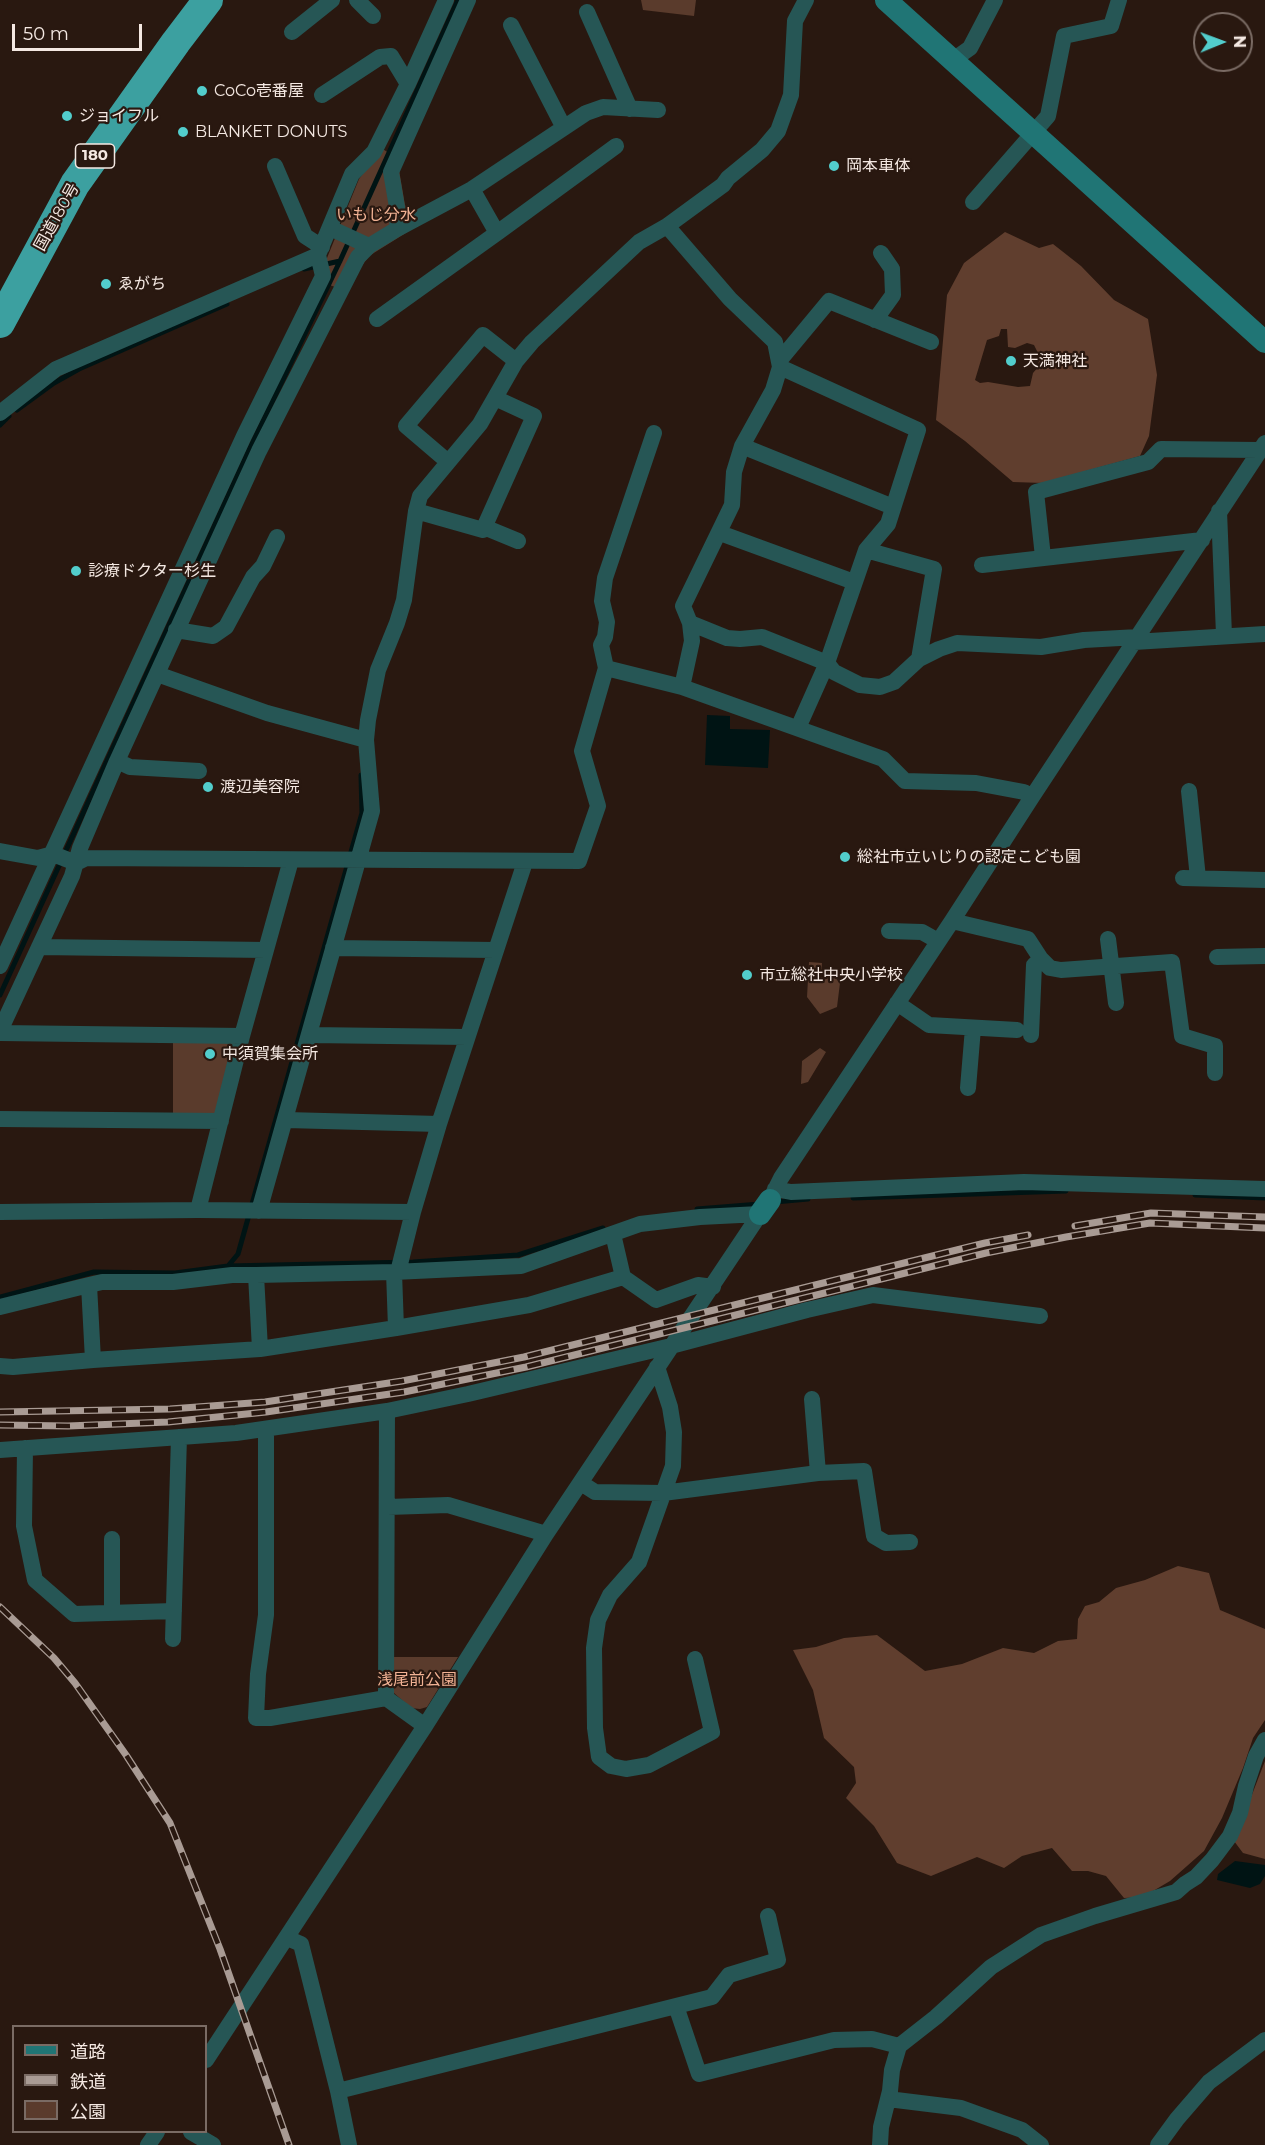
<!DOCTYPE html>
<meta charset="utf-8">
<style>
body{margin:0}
#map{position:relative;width:1265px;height:2145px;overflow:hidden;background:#291810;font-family:Montserrat,"Noto Sans JP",sans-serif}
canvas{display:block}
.legend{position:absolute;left:12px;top:2025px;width:195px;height:108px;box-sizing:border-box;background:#291810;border:2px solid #7a6b64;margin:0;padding:8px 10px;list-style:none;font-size:18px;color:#f4e8e2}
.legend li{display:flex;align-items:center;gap:12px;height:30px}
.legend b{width:30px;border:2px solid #7a6b64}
.north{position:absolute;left:1193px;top:12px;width:60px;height:60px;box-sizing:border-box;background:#291810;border:2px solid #7a6b64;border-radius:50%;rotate:89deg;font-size:16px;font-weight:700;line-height:24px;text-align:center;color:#f4e8e2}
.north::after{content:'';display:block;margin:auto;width:21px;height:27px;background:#52cdcc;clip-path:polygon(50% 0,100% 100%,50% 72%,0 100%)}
.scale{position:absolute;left:12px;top:24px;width:130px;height:27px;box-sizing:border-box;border:3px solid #f4e8e2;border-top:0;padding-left:8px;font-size:18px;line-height:21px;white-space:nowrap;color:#f4e8e2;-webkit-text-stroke:4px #291810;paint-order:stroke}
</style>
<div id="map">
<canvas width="1265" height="2145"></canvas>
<ul class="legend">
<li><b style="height:8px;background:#207575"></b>道路</li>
<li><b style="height:8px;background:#a99b94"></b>鉄道</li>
<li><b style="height:16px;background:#5a3b2c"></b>公園</li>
</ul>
<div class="north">N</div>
<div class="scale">50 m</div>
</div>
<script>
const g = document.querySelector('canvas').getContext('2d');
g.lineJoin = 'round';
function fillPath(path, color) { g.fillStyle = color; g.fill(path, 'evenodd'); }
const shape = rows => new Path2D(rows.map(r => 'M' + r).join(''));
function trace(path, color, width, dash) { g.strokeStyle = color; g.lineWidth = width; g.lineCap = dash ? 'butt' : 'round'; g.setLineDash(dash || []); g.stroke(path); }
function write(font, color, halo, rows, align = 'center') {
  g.font = font + ' Montserrat,"Noto Sans JP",sans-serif'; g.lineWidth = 4.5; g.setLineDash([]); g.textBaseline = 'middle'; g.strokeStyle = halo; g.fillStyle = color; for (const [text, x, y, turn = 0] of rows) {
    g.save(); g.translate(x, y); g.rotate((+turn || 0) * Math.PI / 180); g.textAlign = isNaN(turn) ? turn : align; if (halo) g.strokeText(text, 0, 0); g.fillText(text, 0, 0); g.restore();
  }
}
fillPath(shape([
 [641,0,696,0,694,16,643,10],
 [381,148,397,158,405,205,417,226,369,256,361,267,348,292,327,284,327,258,359,179],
 [809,962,822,963,821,977,835,977,840,983,837,1007,820,1014,807,997],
 [236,1040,217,1115,173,1113,173,1041],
 [820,1048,826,1052,808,1082,801,1084,802,1061],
 [394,1657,458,1657,427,1707,420,1709,411,1708,394,1693]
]), '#5a3b2c');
fillPath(shape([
 [1005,232,1039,248,1053,244,1081,266,1114,300,1148,319,1157,375,1149,436,1140,456,1043,483,1013,482,965,441,936,420,947,295,964,263],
 [1001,329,1007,329,1008,347,1015,348,1027,343,1034,345,1037,351,1039,366,1033,373,1030,386,1018,387,988,382,980,383,975,380,987,340,999,336],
 [1178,1566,1209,1573,1220,1610,1265,1629,1265,1720,1253,1738,1243,1768,1222,1818,1204,1851,1170,1881,1143,1897,1124,1898,1106,1876,1088,1871,1072,1871,1052,1848,1022,1856,1004,1868,977,1857,931,1876,897,1863,874,1826,846,1798,856,1783,854,1767,824,1738,813,1690,793,1650,816,1647,844,1638,877,1635,925,1671,962,1664,1003,1648,1034,1653,1058,1641,1077,1639,1078,1619,1085,1606,1099,1602,1116,1588,1145,1580],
 [1265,1761,1265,1859,1243,1853,1234,1841]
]), '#603e2e');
fillPath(shape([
 [707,715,730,716,730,729,770,730,768,768,705,765],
 [1235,1861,1265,1865,1265,1876,1260,1884,1250,1888,1217,1880,1218,1874]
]), '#001414');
trace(shape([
 [304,269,340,261],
 [17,410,54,383,79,369,227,304],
 [0,425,9,416],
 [0,995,249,450,340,261,458,0],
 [1195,1195,1265,1198],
 [853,1198,1066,1191],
 [775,1202,808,1199],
 [697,1209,760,1204],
 [228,1266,238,1254,362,813,361,775],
 [0,1297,94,1272,175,1273,228,1266,413,1262,518,1255,603,1228]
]), '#001414', 5);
trace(shape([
 [357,0,373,16],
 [587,12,630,109],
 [511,25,564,128],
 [292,32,332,0],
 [953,60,970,48,995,0],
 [322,95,380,57,391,56,408,84],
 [275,166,305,236,322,247],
 [973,202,1048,116,1064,36,1111,26,1119,0],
 [667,226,730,299,775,342,780,367,773,390,742,446,734,472,732,505,683,606,690,623,692,641,682,687],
 [330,228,369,246],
 [397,229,472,189,586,113,603,107,658,110],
 [497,233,616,146],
 [377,319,497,233,472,189],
 [875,320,893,295,892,269,881,253],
 [780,360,829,301,931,342],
 [780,367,918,430,888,524,866,550,827,663,798,728],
 [0,413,56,369,318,255],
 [742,446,893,507],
 [447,461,406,426,483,335,516,361],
 [416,511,483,530,534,416,495,398],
 [1219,511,1224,635],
 [484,527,518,541],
 [720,533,854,582],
 [866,550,934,569,919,659],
 [1043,557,1036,492,1148,462,1161,449,1259,450],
 [982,565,1202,540],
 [690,623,727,638,740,639,762,637,827,663,834,672,860,685,880,687,894,682,919,659,939,649,957,643,1041,647,1084,640,1138,637],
 [176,630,213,636,226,627,253,577,263,566,277,537],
 [1134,642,1265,634],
 [606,668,601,645,605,637,607,622,602,601,605,578,654,433],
 [157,674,267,713,366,740],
 [117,761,130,767,199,771],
 [1189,791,1198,878],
 [0,851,38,858,53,854,76,863],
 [76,863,86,858,579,861,598,806,582,751,606,668,682,687,883,759,905,781,976,783,1024,792,1032,797],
 [1183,878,1265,880],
 [952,921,1028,939,1041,959,1050,968,1061,970,1172,962,1182,1036,1215,1046,1215,1073],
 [889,931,922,932,938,941],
 [1108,939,1116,1003],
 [39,947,266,950],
 [333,948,495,950],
 [1217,957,1265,956],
 [0,966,244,436,323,276,318,255,352,174,374,152,408,84,446,0],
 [897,1003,929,1025,1017,1030],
 [0,1031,72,876,80,848,117,761,259,451,358,257,369,246,397,229,398,213,391,172,468,0],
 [0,1033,242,1036],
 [310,1035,467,1037],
 [1031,1035,1034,965,1041,959],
 [968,1088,973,1028],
 [0,1119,221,1121],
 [286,1120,439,1124],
 [775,1189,791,1192,1024,1182,1265,1189],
 [770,1200,781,1178,952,921,1032,797,1265,443],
 [198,1210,242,1036,291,860],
 [259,1211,372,811,366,740,368,720,378,670,397,623,404,600,416,511,420,496,480,424,516,361,532,342,639,242,667,226,723,185,728,178,762,150,778,131,791,95,795,21,806,0],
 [0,1212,198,1210,413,1212],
 [394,1272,521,1266,640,1224,700,1217,760,1214],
 [398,1272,413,1212,439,1124,525,862],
 [256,1275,394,1272,396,1328,260,1349],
 [623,1277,656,1300,698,1285,713,1287],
 [89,1285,102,1282,173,1282,232,1275,256,1275,260,1349,93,1360],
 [0,1307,89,1285,93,1360,13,1367,0,1366],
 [396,1328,529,1305,623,1277,613,1234],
 [657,1367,670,1407,674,1432,673,1466,639,1562,610,1595,598,1620,594,1648,595,1728,599,1757,611,1766,626,1769,649,1765,712,1732,695,1659],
 [812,1399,818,1473],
 [387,1411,386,1698,425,1726],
 [266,1430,266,1615,258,1674,256,1718,270,1718,386,1698],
 [25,1448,24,1526,35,1580,74,1614,174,1611],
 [0,1450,236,1433,387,1411,468,1394,671,1346,807,1310,873,1295,1040,1316],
 [581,1483,595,1492,663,1493,818,1473,864,1471,874,1536,886,1543,910,1542],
 [388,1507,448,1505,546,1534],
 [112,1613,112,1539],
 [173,1639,179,1437],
 [287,1938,301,1944,338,2091,349,2145],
 [676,2006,712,1997,729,1975,778,1960,768,1916],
 [206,2060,425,1726,546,1534,760,1214],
 [338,2091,676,2006,699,2074,834,2040,872,2039,899,2046],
 [888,2099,961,2108,1022,2130,1041,2145],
 [191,2132,213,2145],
 [148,2145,157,2132],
 [880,2145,881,2127,890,2091,892,2070,899,2046,936,2017,991,1967,1041,1935,1095,1916,1176,1892,1185,1884,1196,1877,1212,1860,1230,1836,1240,1813,1246,1786,1256,1756,1265,1740],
 [1158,2145,1177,2119,1209,2082,1265,2040]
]), '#265655', 16);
trace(shape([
 [886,0,1265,342],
 [760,1214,770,1200]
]), '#207575', 22);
trace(shape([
 [0,323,75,184,176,42,208,0]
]), '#3ca0a0', 30);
const rail = shape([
 [1075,1226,1151,1213,1265,1217],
 [0,1412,170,1409,265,1402,402,1381,524,1357,985,1243,1028,1235],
 [0,1425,68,1426,168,1422,266,1412,404,1392,526,1367,986,1253,1066,1237,1150,1223,1265,1228],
 [0,1607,54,1658,75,1683,126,1755,170,1823,220,1949,289,2145]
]);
trace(rail, '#a99b94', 7);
trace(rail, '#291810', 4.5, [14]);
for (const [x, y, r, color] of [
 [202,91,6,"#52cdcc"],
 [67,116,6,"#52cdcc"],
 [183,132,6,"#52cdcc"],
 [834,166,6,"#52cdcc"],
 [106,284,6,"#52cdcc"],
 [1011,361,6,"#52cdcc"],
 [76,571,6,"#52cdcc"],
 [208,787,6,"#52cdcc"],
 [845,857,6,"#52cdcc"],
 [747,975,6,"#52cdcc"],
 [210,1054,6,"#52cdcc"]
]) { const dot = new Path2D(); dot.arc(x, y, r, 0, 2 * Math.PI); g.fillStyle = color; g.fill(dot); trace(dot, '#291810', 2); }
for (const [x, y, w] of [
 [95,156,39]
]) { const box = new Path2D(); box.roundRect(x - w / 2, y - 12, w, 24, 4.5); g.fillStyle = '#291810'; g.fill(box); trace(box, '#f4e8e2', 1.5); }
write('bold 15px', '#f4e8e2', null, [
 ["180",95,156]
]);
write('16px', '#f4e8e2', '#291810', [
 ["CoCo壱番屋",214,91],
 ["ジョイフル",79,116],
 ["BLANKET DONUTS",195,132],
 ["岡本車体",846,166],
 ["ゑがち",118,284],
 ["天満神社",1023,361],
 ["診療ドクター杉生",88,571],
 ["渡辺美容院",220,787],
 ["総社市立いじりの認定こども園",857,857],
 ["市立総社中央小学校",759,975],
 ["中須賀集会所",222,1054]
], 'left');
write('16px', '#f1b294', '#291810', [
 ["いもじ分水",376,215],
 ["浅尾前公園",417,1680]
]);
write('16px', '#f4e8e2', '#291810', [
 ["国道180号",57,217,-61]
]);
</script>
